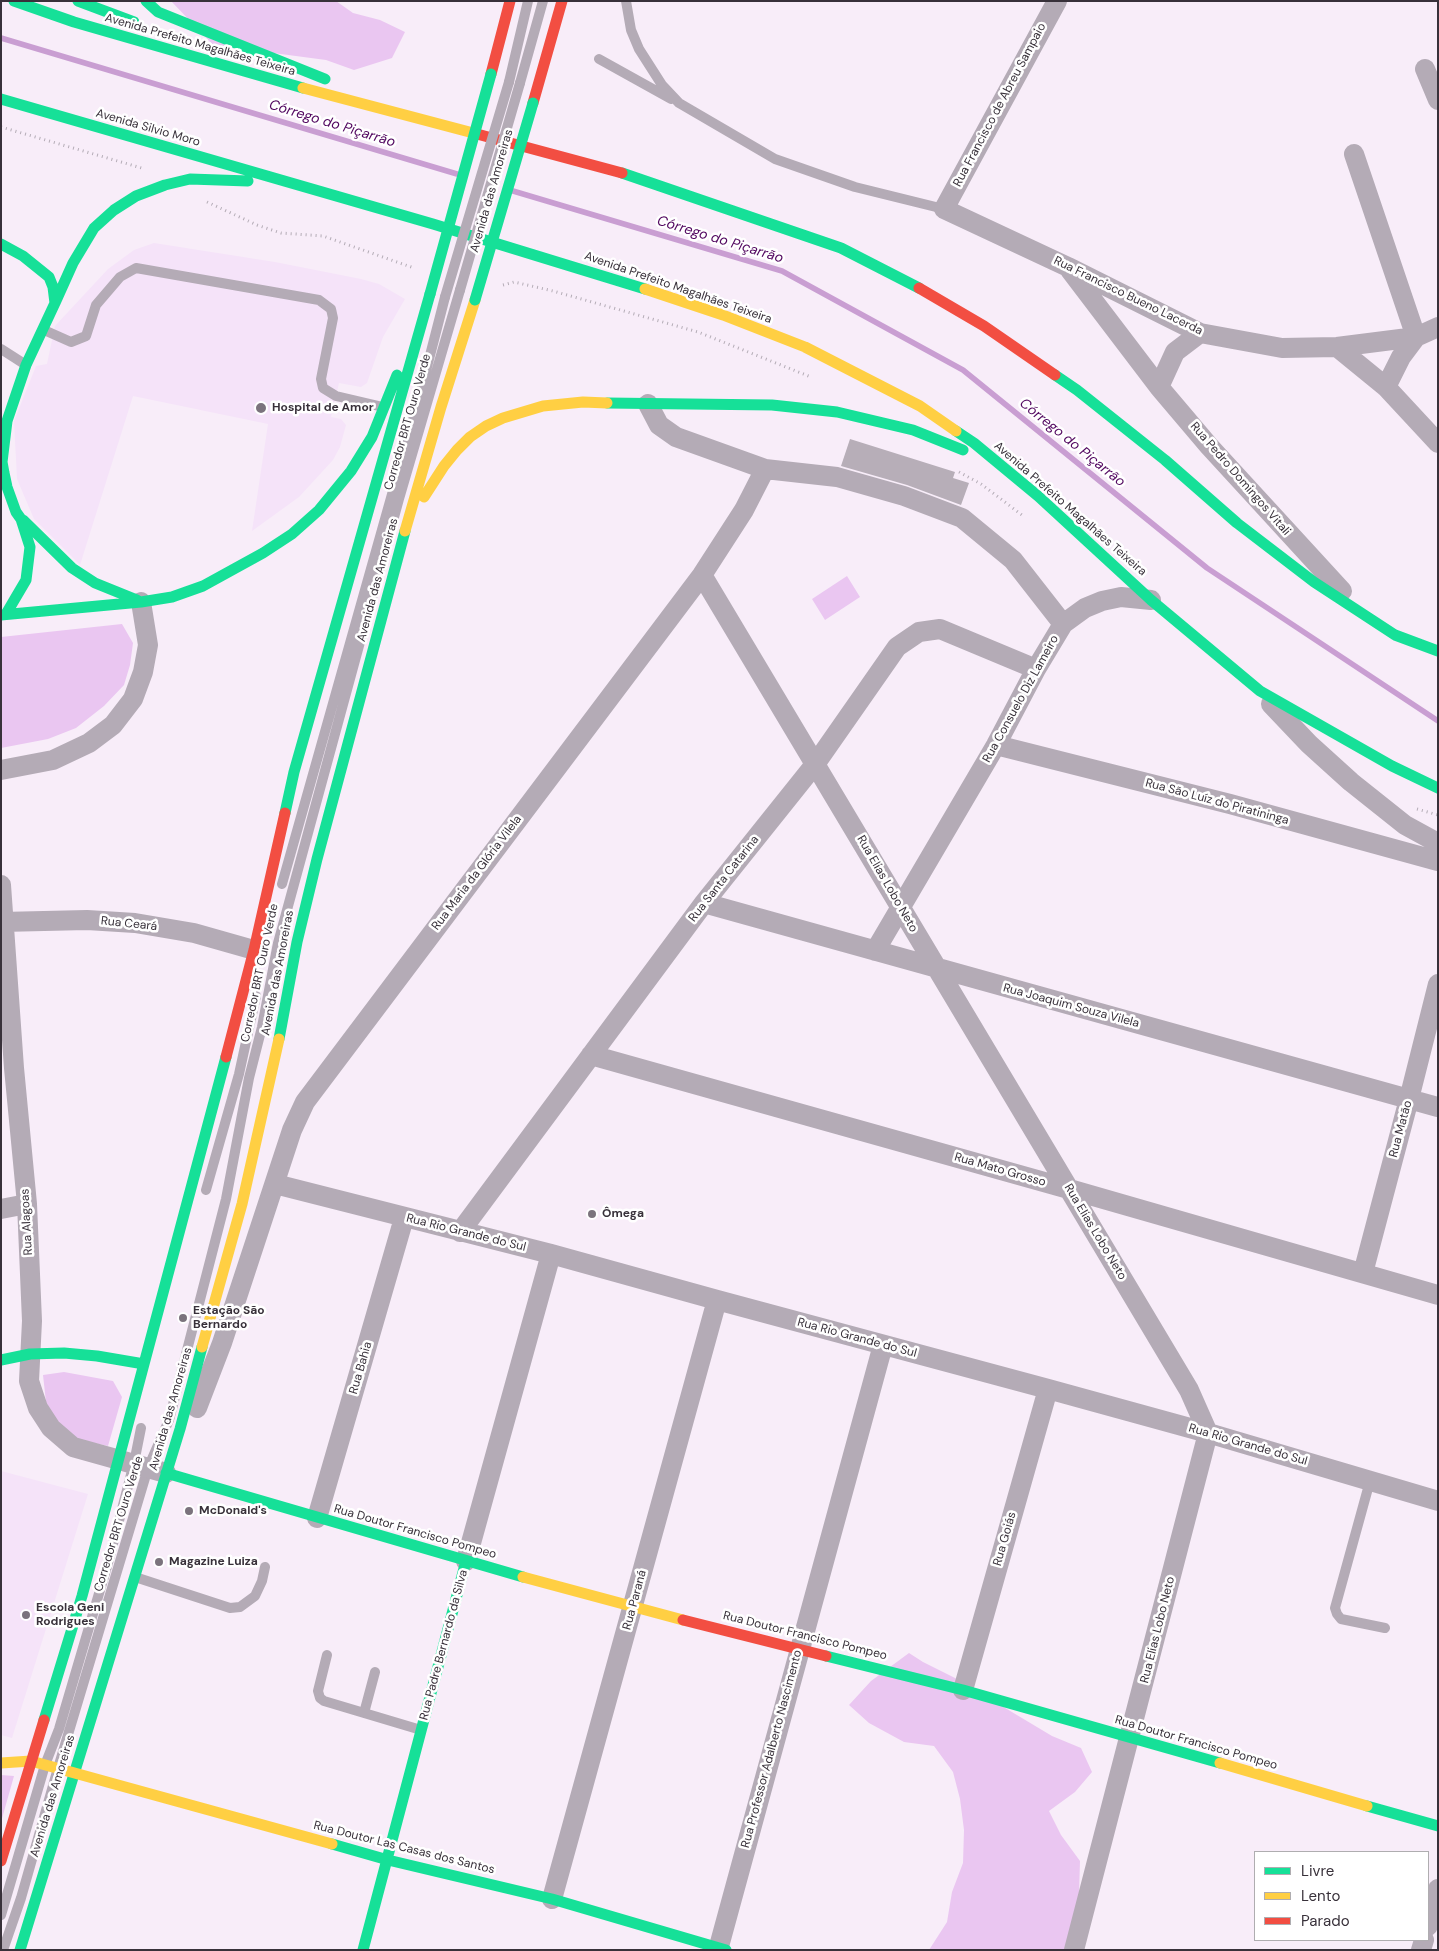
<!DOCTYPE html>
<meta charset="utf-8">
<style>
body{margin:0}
#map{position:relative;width:1439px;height:1951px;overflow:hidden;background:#f8edf9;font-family:"DM Sans",sans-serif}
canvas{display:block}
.frame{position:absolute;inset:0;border:2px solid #38313a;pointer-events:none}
.legend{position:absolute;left:1254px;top:1851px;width:175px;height:90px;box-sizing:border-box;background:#fff;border:1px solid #afadb0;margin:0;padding:6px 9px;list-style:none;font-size:15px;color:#38313a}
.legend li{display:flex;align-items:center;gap:10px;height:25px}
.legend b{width:25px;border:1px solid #afadb0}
</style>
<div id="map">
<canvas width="1439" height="1951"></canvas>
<div class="frame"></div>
<ul class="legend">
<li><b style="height:6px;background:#16e098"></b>Livre</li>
<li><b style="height:6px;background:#ffcf43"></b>Lento</li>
<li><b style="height:6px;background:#f24e42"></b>Parado</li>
</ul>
</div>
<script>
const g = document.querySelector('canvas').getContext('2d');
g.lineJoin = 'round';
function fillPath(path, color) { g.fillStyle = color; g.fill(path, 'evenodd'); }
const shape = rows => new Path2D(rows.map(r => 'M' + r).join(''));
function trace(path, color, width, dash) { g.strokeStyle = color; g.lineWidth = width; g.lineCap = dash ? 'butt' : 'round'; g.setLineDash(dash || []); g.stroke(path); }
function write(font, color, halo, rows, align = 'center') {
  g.font = font + ' "DM Sans",sans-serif'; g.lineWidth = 5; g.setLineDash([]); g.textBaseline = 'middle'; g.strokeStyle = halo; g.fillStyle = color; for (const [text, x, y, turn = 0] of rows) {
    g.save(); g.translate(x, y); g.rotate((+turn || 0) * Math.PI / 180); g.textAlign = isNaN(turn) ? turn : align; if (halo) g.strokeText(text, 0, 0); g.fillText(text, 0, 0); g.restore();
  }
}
fillPath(shape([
 [154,243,275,262,361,279,379,284,405,299,383,337,367,383,361,387,339,383,331,417,341,419,346,425,340,447,333,460,299,497,252,531,268,424,133,396,80,565,34,519,17,479,14,421,36,366,47,364,55,326,108,269,134,250],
 [1,1471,88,1494,12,1738,1,1735]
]), '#f5e3f9');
fillPath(shape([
 [171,1,336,1,353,13,380,20,405,32,392,58,354,70,326,60,213,45],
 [847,576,860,597,825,620,812,599],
 [122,624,133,643,130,665,124,685,104,706,76,728,48,739,1,748,1,637],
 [64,1372,113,1381,122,1397,108,1446,75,1439,58,1426,46,1402,43,1375],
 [909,1653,923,1662,955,1678,1052,1736,1081,1748,1092,1772,1075,1792,1049,1811,1061,1835,1080,1861,1079,1894,1074,1950,929,1950,947,1922,952,1892,963,1863,964,1830,960,1799,953,1772,934,1746,904,1742,869,1723,849,1705,871,1681],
 [1,1775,14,1776,1,1822]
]), '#eac6f1');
trace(shape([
 [1,38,457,174],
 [513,191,782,271,963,370,1207,568,1438,721]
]), '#c99ed2', 5.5);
fillPath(shape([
 [850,439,955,472,953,478,969,483,961,505,907,485,841,466]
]), '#b7aeb8');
trace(shape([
 [1,127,145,169],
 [207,202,257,225,281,233,323,236,414,268],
 [503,285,514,282,553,291,698,332,811,377],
 [959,472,981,484,1022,515],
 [1417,809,1438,815]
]), '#b4acb6', 3, [1, 4]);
trace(shape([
 [626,1,631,30,639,49,662,85,679,103,775,159,855,187,944,209],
 [599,59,671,99],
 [509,82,528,1],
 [520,83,543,1],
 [44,330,71,342,86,336,96,305,120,277,136,268,319,300,331,309,333,318,321,379,323,388,336,396,383,407],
 [1,349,26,365],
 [282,884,418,402,445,297],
 [206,1190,239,1074,256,996],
 [1370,1481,1335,1608,1337,1614,1341,1619,1385,1628],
 [135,1577,230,1608,240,1607,255,1596,262,1581,265,1567],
 [327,1655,318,1691,320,1698,324,1701,421,1730],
 [364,1713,375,1672],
 [1,1915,45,1765,59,1729,108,1563,134,1463,141,1428],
 [3,1950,21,1898,58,1768,148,1468,169,1420,226,1199,249,1078,262,1027,278,943,399,499,460,290]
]), '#b4abb6', 10);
trace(shape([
 [1057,1,944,209,1068,267,1200,333,1282,348,1337,347,1416,337,1438,327],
 [1425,69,1438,100],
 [1354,154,1416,337,1401,357,1386,387],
 [1070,270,1159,387,1209,446,1342,591],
 [1337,347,1386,387,1438,443],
 [1159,387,1175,352,1200,333],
 [648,404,659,425,676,437,765,469,837,477,904,496,962,518,1013,560,1063,624,1036,669,996,745,875,951],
 [702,575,1189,1390,1208,1433,1074,1950],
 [1063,624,1085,608,1102,601,1121,597,1151,600],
 [1271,704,1309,744,1351,782,1405,825,1438,843],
 [996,745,1230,804,1438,861],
 [1,770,53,760,89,743,113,725,133,699,143,672,148,645,141,602],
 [1,885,14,1068,27,1204,32,1321,29,1381,38,1408,51,1428,73,1447,166,1473],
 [704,903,1438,1107],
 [1,922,87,920,135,923,194,933,254,950],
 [591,1055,1069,1189,1438,1295],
 [275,1184,551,1254,717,1300,1048,1389,1208,1433,1438,1501],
 [1,1209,27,1204],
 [460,1232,704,903,816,763,897,647,919,632,940,629,1036,669],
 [1363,1273,1409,1099,1438,984],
 [197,1408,222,1343,292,1130,305,1102,702,575,744,510,765,469],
 [317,1518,404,1218],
 [466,1561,551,1254],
 [963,1690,1048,1389],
 [552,1899,717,1300],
 [1428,1926,1438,1889],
 [718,1950,883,1345],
 [1421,1950,1424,1940]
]), '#b4abb6', 20);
trace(shape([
 [14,1,74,22,303,88],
 [78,1,134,22],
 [146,1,158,12,325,79],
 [1,99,433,224,645,289],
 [622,173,841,248,919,288],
 [1,244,23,256,49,277,53,287,55,303,26,365,7,421,2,462,4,473,7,487,16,512,21,519,30,547,26,580,6,614],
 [55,303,73,263,94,228,114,210,136,196,165,185,190,179,248,181],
 [1055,375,1077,390,1165,460,1237,523,1314,582,1395,635,1438,651],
 [607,403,772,405,837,412,913,430,963,450],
 [956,431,974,443,1038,496,1151,600,1260,691,1392,766,1438,788],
 [23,520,72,568,95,583,137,600],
 [1,615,141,602,172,597,203,586,263,553,292,534,319,510,351,471,372,437,397,375],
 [285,813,294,772,430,294],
 [279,1039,297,942,317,859,405,531],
 [1,1360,30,1354,64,1353,97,1356,144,1364],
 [166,1473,523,1577],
 [826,1656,963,1690,1220,1763],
 [44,1720,82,1596,226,1057],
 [1367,1806,1438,1826],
 [332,1844,388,1860,552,1899,726,1950],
 [20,1950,180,1429,202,1347],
 [363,1950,466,1561]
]), '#16e098', 11);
trace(shape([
 [303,88,477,134],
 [645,289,723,315,805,347,920,406,956,431],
 [424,497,444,466,457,450,470,437,486,426,503,418,543,406,583,402,607,403],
 [405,531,441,407,475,300],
 [202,1347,242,1204,279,1039],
 [523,1577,683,1620],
 [1,1763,31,1761,332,1844],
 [1220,1763,1367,1806]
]), '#ffcf43', 11);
trace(shape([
 [491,74,510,1],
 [533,103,562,1],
 [477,134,622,173],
 [919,288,984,326,1055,375],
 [226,1057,254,950,285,813],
 [683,1620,826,1656],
 [1,1861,44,1720]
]), '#f24e42', 11);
trace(shape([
 [460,290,520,83],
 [445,297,509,82]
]), '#b4abb6', 10);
trace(shape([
 [430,294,491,74],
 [475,300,533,103]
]), '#16e098', 11);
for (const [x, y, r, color] of [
 [261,408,6,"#7b737d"],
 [592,1214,5,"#7b737d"],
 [183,1318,5,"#7b737d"],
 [189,1511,5,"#7b737d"],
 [159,1562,5,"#7b737d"],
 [26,1615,5,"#7b737d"]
]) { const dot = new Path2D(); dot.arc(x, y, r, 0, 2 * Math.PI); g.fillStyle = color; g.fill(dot); trace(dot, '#fff', 2); }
write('12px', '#38313a', '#fff', [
 ["Avenida Prefeito Magalhães Teixeira",200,45,16],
 ["Rua Francisco de Abreu Sampaio",1000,105,-62],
 ["Avenida Silvio Moro",148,128,16],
 ["Avenida das Amoreiras",492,191,-74],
 ["Avenida Prefeito Magalhães Teixeira",678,288,19],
 ["Rua Francisco Bueno Lacerda",1128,296,26],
 ["Corredor BRT Ouro Verde",408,422,-74],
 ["Rua Pedro Domingos Vitali",1240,479,49],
 ["Avenida Prefeito Magalhães Teixeira",1070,509,41],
 ["Avenida das Amoreiras",378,580,-75],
 ["Rua Consuelo Diz Lameiro",1021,699,-61],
 ["Rua São Luíz do Piratininga",1217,802,15],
 ["Rua Maria da Glória Vilela",477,873,-53],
 ["Rua Santa Catarina",724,879,-52],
 ["Rua Elias Lobo Neto",887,884,60],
 ["Rua Ceará",129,924,6],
 ["Corredor BRT Ouro Verde",260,973,-78],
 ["Avenida das Amoreiras",278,973,-79],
 ["Rua Joaquim Souza Vilela",1071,1006,15],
 ["Rua Matão",1401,1129,-75],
 ["Rua Mato Grosso",1000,1170,16],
 ["Rua Alagoas",27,1222,-93],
 ["Rua Elias Lobo Neto",1095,1232,59],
 ["Rua Rio Grande do Sul",466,1233,14],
 ["Rua Rio Grande do Sul",857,1338,15],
 ["Rua Bahia",361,1368,-74],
 ["Avenida das Amoreiras",171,1409,-74],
 ["Rua Rio Grande do Sul",1248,1445,16],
 ["Corredor BRT Ouro Verde",119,1524,-73],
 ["Rua Doutor Francisco Pompeo",415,1532,16],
 ["Rua Goiás",1005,1539,-74],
 ["Rua Paraná",635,1600,-75],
 ["Rua Elias Lobo Neto",1158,1630,-76],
 ["Rua Doutor Francisco Pompeo",805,1636,14],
 ["Rua Padre Bernardo da Silva",444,1645,-75],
 ["Rua Doutor Francisco Pompeo",1196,1743,16],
 ["Rua Professor Adalberto Nascimento",772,1749,-75],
 ["Avenida das Amoreiras",53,1796,-73],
 ["Rua Doutor Las Casas dos Santos",404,1848,14]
]);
write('bold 12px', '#38313a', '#fff', [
 ["Hospital de Amor",272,408],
 ["Ômega",602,1214],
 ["Estação São",193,1311],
 ["Bernardo",193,1325],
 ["McDonald's",199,1511],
 ["Magazine Luiza",169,1562],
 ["Escola Geni",36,1608],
 ["Rodrigues",36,1622]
], 'left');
write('italic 14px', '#51065f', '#fff', [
 ["Córrego do Piçarrão",332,124,17],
 ["Córrego do Piçarrão",720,240,17],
 ["Córrego do Piçarrão",1072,443,39]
]);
</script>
